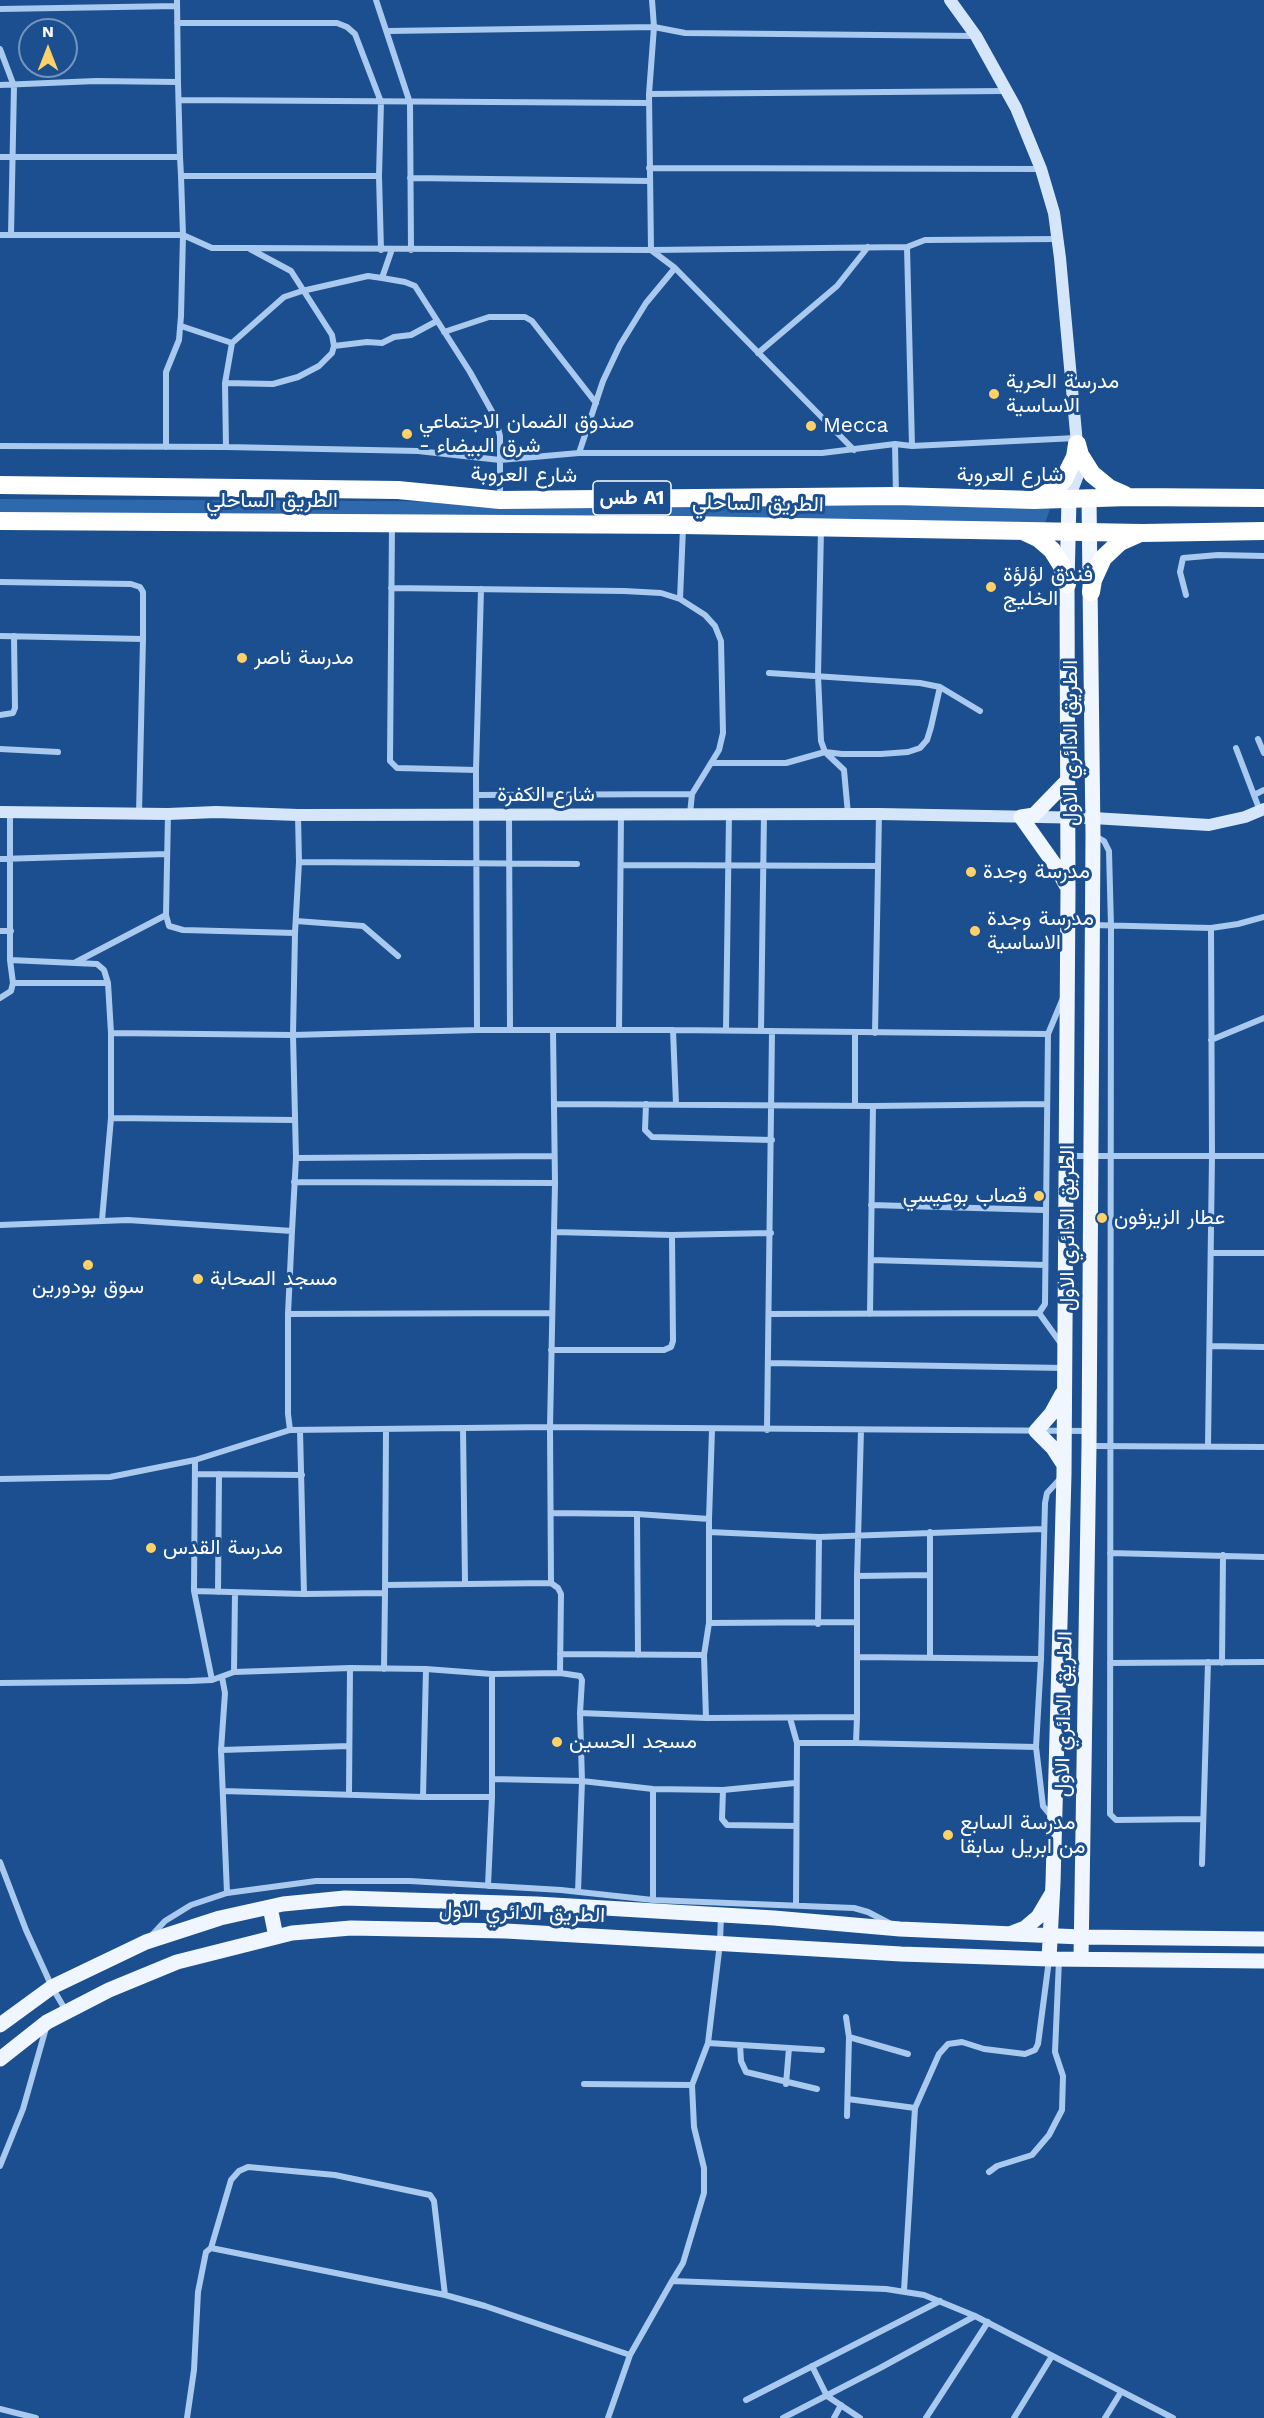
<!DOCTYPE html>
<meta charset="utf-8">
<style>
body{margin:0}
#map{position:relative;width:1264px;height:2418px;overflow:hidden;background:#1b4f8f;font-family:"Work Sans",sans-serif}
canvas{display:block}
.north{position:absolute;left:18px;top:18px;width:60px;height:60px;box-sizing:border-box;background:#1b4f8f;border:2px solid #7695bc;border-radius:50%;rotate:0deg;font-size:16px;font-weight:700;line-height:24px;text-align:center;color:#fff}
.north::after{content:'';display:block;margin:auto;width:21px;height:27px;background:#ffd166;clip-path:polygon(50% 0,100% 100%,50% 72%,0 100%)}
</style>
<div id="map">
<canvas width="1264" height="2418"></canvas>
<div class="north">N</div>
</div>
<script>
const g = document.querySelector('canvas').getContext('2d');
g.lineJoin = 'round';
function fillPath(path, color) { g.fillStyle = color; g.fill(path, 'evenodd'); }
const shape = rows => new Path2D(rows.map(r => 'M' + r).join(''));
function trace(path, color, width, dash) { g.strokeStyle = color; g.lineWidth = width; g.lineCap = dash ? 'butt' : 'round'; g.setLineDash(dash || []); g.stroke(path); }
function write(font, color, halo, rows, align = 'center') {
  g.font = font + ' "Work Sans",Vazirmatn,sans-serif'; g.lineWidth = 6; g.setLineDash([]); g.textBaseline = 'middle'; g.strokeStyle = halo; g.fillStyle = color; for (const [text, x, y, turn = 0] of rows) {
    g.save(); g.translate(x, y); g.rotate((+turn || 0) * Math.PI / 180); g.textAlign = isNaN(turn) ? turn : align; if (halo) g.strokeText(text, 0, 0); g.fillText(text, 0, 0); g.restore();
  }
}
fillPath(shape([
 [0,499,887,504,1050,509,1045,523,0,515]
]), '#2e69ad');
trace(shape([
 [376,0,410,103,411,250],
 [652,0,654,27,649,94,651,250,675,268,854,450],
 [0,9,177,6],
 [177,23,337,23,347,27,355,34,381,102,379,176,381,250],
 [388,31,654,27,685,33,974,36],
 [0,49,14,86,11,235,183,235,212,248,248,248,651,250,907,247,912,446],
 [178,82,180,157],
 [0,85,96,81,178,82,177,0],
 [649,94,1005,91],
 [179,100,649,103],
 [0,157,180,157,181,176,379,176],
 [649,168,1041,169],
 [410,178,650,181],
 [0,235,11,235],
 [907,247,925,240,1057,239],
 [382,278,405,282,415,286,470,372,495,417,500,436,500,498],
 [181,326,232,343],
 [444,332,489,317,525,317,532,321,596,403],
 [334,346,367,342,382,343,394,337,411,335,437,321],
 [758,353,837,286,868,247],
 [225,383,273,384,298,377,319,366,332,353,334,346,332,335,291,271,250,249],
 [895,444,896,495],
 [0,446,226,447,418,451,500,460,579,453,822,453,895,444,912,446,1076,438],
 [166,447,166,372,179,340,181,316,183,235,181,176],
 [226,447,225,383,232,343,284,297,302,291,368,276,382,278,392,249],
 [579,453,603,381,620,345,646,303,675,268],
 [392,525,390,761,397,768,476,770],
 [821,529,818,676,821,741,825,752,844,770,848,814],
 [0,582,131,584,140,587,143,592,143,639,139,813],
 [391,588,624,591,661,593,680,599,705,615,715,626,721,641,723,733,719,750,692,794,477,795],
 [1186,595,1180,572,1183,558,1218,555,1264,556],
 [680,599,683,528],
 [0,636,143,639],
 [769,673,920,683,940,687,980,711],
 [0,715,13,713,15,708,14,636],
 [1258,739,1264,753],
 [1236,748,1260,811],
 [0,749,58,752],
 [711,763,786,763,825,752,842,754,881,754,908,752,920,748,927,740,931,727,940,687],
 [1254,795,1264,790],
 [10,813,10,960,13,983],
 [168,814,166,915,169,926,183,930,295,933],
 [690,814,692,794],
 [509,815,510,1030],
 [1095,836,1104,841,1109,851,1111,926,1110,1814,1116,1820,1202,1819],
 [0,859,167,854],
 [299,862,577,864],
 [621,865,878,866],
 [296,921,363,926,398,956],
 [1092,925,1211,928,1238,924,1264,917],
 [0,931,11,931],
 [10,960,97,964,104,970,108,983,111,1033,111,1118,102,1220],
 [76,962,166,915],
 [0,998,11,991,13,983,108,983],
 [477,1030,476,770,481,589],
 [619,1030,621,815],
 [673,1030,676,1104],
 [726,1030,729,815],
 [761,1031,764,814],
 [111,1033,293,1035,477,1030,673,1030,1048,1034],
 [855,1033,855,1105],
 [875,1033,879,814],
 [1211,1040,1264,1018],
 [555,1104,873,1106,1046,1104],
 [646,1104,645,1130,652,1137,772,1140],
 [111,1118,294,1120],
 [1067,1156,1264,1156],
 [296,1158,554,1156],
 [294,1182,555,1183],
 [871,1205,1044,1210],
 [0,1225,128,1220,292,1231,296,1158,293,1035,295,933,299,862,298,815],
 [292,1231,288,1314,288,1414,290,1430,550,1427,1088,1431],
 [554,1232,672,1235,771,1233],
 [1211,1253,1264,1253],
 [871,1260,1045,1265],
 [1039,1313,1062,1345],
 [288,1314,552,1313],
 [770,1314,1039,1313,1045,1304,1048,1034,1063,998],
 [870,1314,873,1106],
 [1210,1346,1264,1347],
 [551,1350,664,1350,671,1347,673,1341,672,1235],
 [769,1363,1064,1368],
 [463,1428,465,1582],
 [300,1430,304,1594],
 [767,1430,772,1031],
 [1091,1446,1264,1447],
 [1208,1446,1212,1156,1211,928],
 [195,1460,194,1591,212,1680],
 [195,1474,302,1475],
 [0,1479,110,1477,195,1460,290,1430],
 [551,1513,637,1514,709,1519,712,1430],
 [637,1514,638,1655],
 [709,1519,709,1532,819,1537,1043,1529],
 [930,1532,930,1658],
 [1110,1553,1264,1557],
 [857,1576,930,1575],
 [551,1583,550,1427,555,1183,553,1030],
 [194,1591,304,1594,385,1593,386,1429],
 [218,1592,219,1474],
 [709,1623,857,1622],
 [818,1624,819,1537],
 [560,1654,704,1655,706,1718],
 [704,1655,709,1623,709,1532],
 [858,1657,1041,1659],
 [1110,1663,1264,1662],
 [1222,1663,1223,1555],
 [384,1669,385,1593],
 [234,1672,235,1593],
 [492,1674,492,1779],
 [222,1677,225,1693,221,1750,227,1893],
 [0,1683,189,1681,212,1680,234,1672,350,1668,426,1669,492,1674,560,1673,561,1594,558,1588,551,1583,385,1585],
 [580,1713,706,1718,857,1717,856,1743,1036,1747],
 [857,1717,857,1576,861,1430],
 [790,1718,797,1743,856,1743],
 [221,1750,349,1746],
 [653,1789,653,1900],
 [723,1790,722,1819,727,1825,796,1826],
 [223,1791,423,1797,492,1797,492,1779,582,1781,580,1713,582,1680,580,1676,560,1673],
 [349,1794,350,1668],
 [423,1797,426,1669],
 [1052,1817,1043,1806,1036,1747,1041,1659,1045,1503,1047,1493,1060,1479],
 [0,1862,26,1930,52,1987,66,2011],
 [1202,1864,1208,1662],
 [488,1886,492,1797],
 [578,1892,582,1781,653,1789,723,1790,795,1783],
 [796,1905,797,1743],
 [721,1915,720,1943,708,2043,692,2085,694,2127,704,2168,704,2193,683,2263,672,2281,886,2289,924,2295,975,2316,1173,2418],
 [152,1935,165,1921,191,1905,227,1893,316,1881,410,1881,561,1890,653,1900,854,1908,868,1912,889,1923],
 [846,2017,849,2037,847,2116],
 [849,2037,908,2054],
 [708,2043,822,2050],
 [740,2045,741,2061,746,2072,817,2089],
 [584,2084,692,2085],
 [786,2084,789,2048],
 [848,2099,915,2108],
 [0,2166,23,2109,46,2028],
 [989,2172,997,2166,1032,2155,1049,2135,1062,2110,1063,2076,1055,2052,1059,1960],
 [211,2248,445,2295,485,2306,630,2355],
 [904,2291,915,2108,939,2054,948,2044,962,2042,984,2049,1025,2054,1035,2050,1038,2044,1049,1960],
 [812,2366,827,2396,860,2418],
 [746,2400,940,2301],
 [0,2409,36,2418],
 [187,2418,194,2370,198,2292,206,2252,211,2248,231,2180,239,2171,248,2167,335,2175,430,2195,434,2201,445,2295],
 [608,2418,630,2355,672,2281],
 [783,2418,880,2368,975,2316],
 [834,2418,841,2405],
 [926,2418,988,2322],
 [1014,2418,1052,2356],
 [1105,2418,1121,2392]
]), '#a9c9ee', 6);
trace(shape([
 [950,0,976,36,1016,108,1041,169,1054,213,1060,258,1077,444,1078,475,1069,498],
 [0,812,168,814,216,812,298,815,879,814,1093,818,1209,825,1245,817,1264,809]
]), '#d6e6fa', 12);
trace(shape([
 [1066,885,1055,865,1021,817,1034,815,1067,781],
 [1062,1394,1051,1414,1036,1431,1053,1448,1064,1465],
 [270,1907,276,1937],
 [452,1930,454,1901],
 [1012,1933,1025,1928,1038,1917,1051,1895],
 [1049,1959,1053,1883,1064,1474,1068,888,1067,584,1069,498],
 [1081,1959,1089,1446,1093,835,1089,498],
 [0,2025,52,1987,146,1942,220,1918,283,1904,345,1898,537,1904,774,1918,900,1929,1081,1937,1264,1939],
 [0,2059,47,2022,109,1990,177,1962,292,1933,351,1928,506,1931,901,1954,1049,1959,1264,1961]
]), '#f0f6ff', 15);
trace(shape([
 [1077,444,1080,455,1092,474,1109,488,1125,495],
 [0,485,398,490,500,500,896,496,1034,500,1129,497,1264,498],
 [1038,498,1056,488,1064,479,1075,457,1077,444],
 [0,521,683,525,1142,533,1264,531],
 [1025,532,1038,538,1052,550,1062,566,1067,584],
 [1091,592,1093,580,1103,558,1120,542,1138,534]
]), '#fff', 18);
for (const [x, y, r, color] of [
 [994,394,6,"#ffd166"],
 [811,426,6,"#ffd166"],
 [407,434,6,"#ffd166"],
 [991,587,6,"#ffd166"],
 [242,658,6,"#ffd166"],
 [971,872,6,"#ffd166"],
 [975,931,6,"#ffd166"],
 [1039,1196,6,"#ffd166"],
 [1102,1218,6,"#ffd166"],
 [88,1265,6,"#ffd166"],
 [198,1279,6,"#ffd166"],
 [151,1548,6,"#ffd166"],
 [557,1742,6,"#ffd166"],
 [948,1835,6,"#ffd166"]
]) { const dot = new Path2D(); dot.arc(x, y, r, 0, 2 * Math.PI); g.fillStyle = color; g.fill(dot); trace(dot, '#1b4f8f', 2); }
for (const [x, y, w] of [
 [632,498,78]
]) { const box = new Path2D(); box.roundRect(x - w / 2, y - 17, w, 34, 4.5); g.fillStyle = '#1b4f8f'; g.fill(box); trace(box, '#fff', 1.5); }
write('bold 20px', '#fff', null, [
 ["طس A1",632,498]
]);
write('21px', '#fff', '#1b4f8f', [
 ["مدرسة الحرية",1006,382],
 ["الاساسية",1006,406],
 ["صندوق الضمان الاجتماعي",419,422],
 ["- شرق البيضاء",419,446],
 ["Mecca",823,426],
 ["فندق لؤلؤة",1003,575],
 ["الخليج",1003,599],
 ["مدرسة ناصر",254,658],
 ["مدرسة وجدة",983,872],
 ["مدرسة وجدة",987,919],
 ["الاساسية",987,943],
 ["قصاب بوعيسي",1027,1196,"right"],
 ["عطار الزيزفون",1114,1218],
 ["مسجد الصحابة",210,1279],
 ["سوق بودورين",88,1287,"center"],
 ["مدرسة القدس",163,1548],
 ["مسجد الحسين",569,1742],
 ["مدرسة السابع",960,1823],
 ["من ابريل سابقا",960,1847]
], 'left');
write('21px', '#fff', '#1b4f8f', [
 ["شارع العروبة",524,475,1],
 ["شارع العروبة",1010,475],
 ["الطريق الساحلي",272,501],
 ["الطريق الساحلي",758,504,1],
 ["الطريق الدائري الاول",1071,743,-90],
 ["شارع الكفرة",546,795],
 ["الطريق الدائري الاول",1068,1228,-90],
 ["الطريق الدائري الاول",1064,1714,-89],
 ["الطريق الدائري الاول",522,1913,2]
]);
</script>
